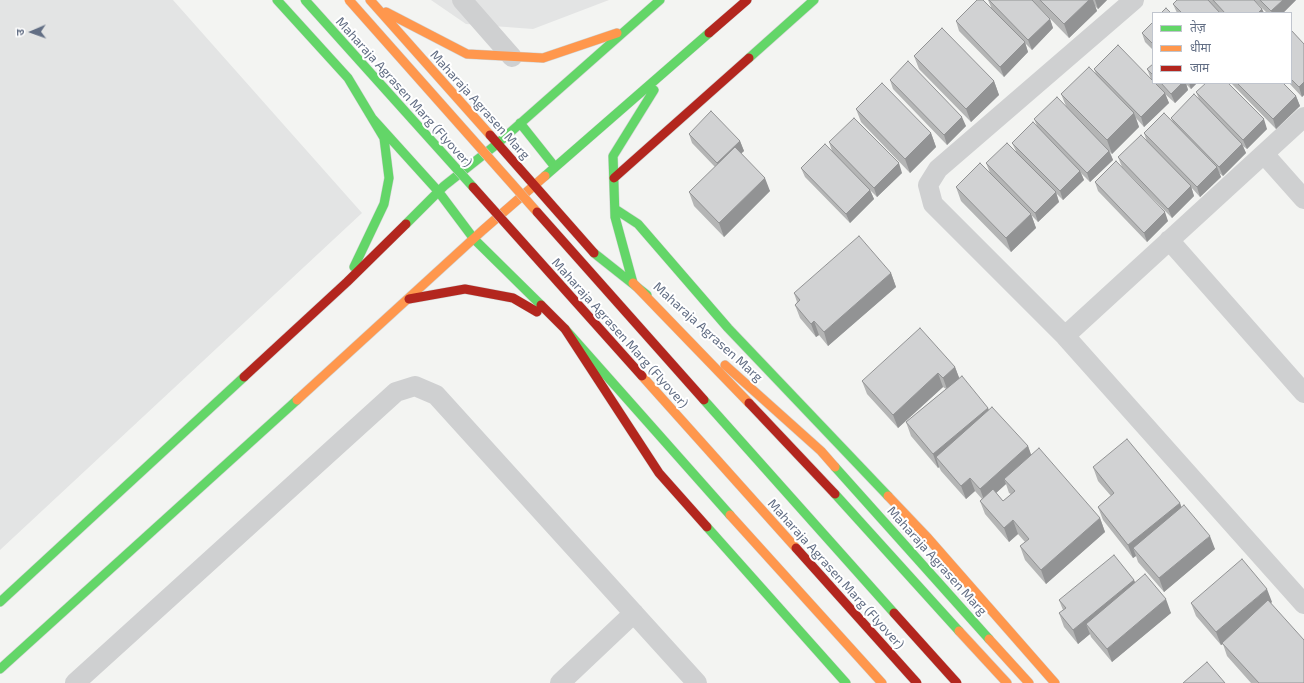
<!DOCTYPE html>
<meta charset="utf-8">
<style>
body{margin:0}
#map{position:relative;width:1304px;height:683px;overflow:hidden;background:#f3f4f2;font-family:"Exo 2","Noto Sans Devanagari",sans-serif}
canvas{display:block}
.legend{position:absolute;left:1152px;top:12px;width:140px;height:72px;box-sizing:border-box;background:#fff;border:1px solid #c0c5ce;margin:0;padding:5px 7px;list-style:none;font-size:12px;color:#626e84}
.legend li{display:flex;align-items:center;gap:8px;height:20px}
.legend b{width:20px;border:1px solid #c0c5ce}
.north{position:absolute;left:12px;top:12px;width:40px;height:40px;-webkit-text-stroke:3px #fff;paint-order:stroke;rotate:268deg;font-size:11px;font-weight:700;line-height:16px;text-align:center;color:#626e84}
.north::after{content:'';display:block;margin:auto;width:14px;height:18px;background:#626e84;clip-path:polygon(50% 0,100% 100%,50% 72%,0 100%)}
</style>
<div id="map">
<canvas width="1304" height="683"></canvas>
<ul class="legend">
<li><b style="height:5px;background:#63d668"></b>तेज़</li>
<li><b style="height:5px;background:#ff974d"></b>धीमा</li>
<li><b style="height:5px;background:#b3261e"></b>जाम</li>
</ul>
<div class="north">उ</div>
</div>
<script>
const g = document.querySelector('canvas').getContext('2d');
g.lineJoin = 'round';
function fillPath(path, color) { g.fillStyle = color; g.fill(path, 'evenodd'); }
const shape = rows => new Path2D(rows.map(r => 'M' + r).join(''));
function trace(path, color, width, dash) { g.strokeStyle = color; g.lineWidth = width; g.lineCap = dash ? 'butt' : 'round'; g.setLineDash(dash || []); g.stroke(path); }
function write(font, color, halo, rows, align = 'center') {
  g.font = font + ' "Exo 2",sans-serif'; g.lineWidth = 4; g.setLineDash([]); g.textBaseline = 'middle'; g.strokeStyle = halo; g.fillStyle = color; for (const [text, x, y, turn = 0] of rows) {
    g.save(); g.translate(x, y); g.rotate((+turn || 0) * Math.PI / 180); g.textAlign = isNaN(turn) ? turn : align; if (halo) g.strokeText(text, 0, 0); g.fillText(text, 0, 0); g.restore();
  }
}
fillPath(shape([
 [0,0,173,0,362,213,0,550],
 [431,0,609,0,533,29,466,24]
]), '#e3e4e4');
const fast = shape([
 [277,0,348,78,384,138,389,178,384,204,354,267],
 [749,58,814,0],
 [372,118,438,191,474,239,541,305],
 [520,123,555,167],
 [545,176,709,33],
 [615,209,638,224,728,328,888,496],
 [406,224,444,186,497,144,660,0],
 [594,253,647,295],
 [633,283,615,217,613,156,654,90],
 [565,329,730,515],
 [835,467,989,639],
 [835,494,959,631],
 [707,527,846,683],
 [0,602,244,377],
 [0,669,297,400]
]);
const slow = shape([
 [370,0,490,135],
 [386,12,467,54,543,58,617,33],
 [633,283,749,403],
 [725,365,821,451,835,467],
 [297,400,483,230,545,176],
 [888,496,927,537,1055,683],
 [730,515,882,683],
 [959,631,1007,683],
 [989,639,1029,683]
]);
const jam = shape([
 [709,33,747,0],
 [490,135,594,253],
 [614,178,749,58],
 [409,299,465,289,513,298,537,312],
 [541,305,565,329,659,473,707,527],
 [244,377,347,282,406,224],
 [749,403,835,494]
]);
trace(fast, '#d0d2d2', 10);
trace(slow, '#d0d2d2', 10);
trace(jam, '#d0d2d2', 10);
trace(shape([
 [462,0,512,57],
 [1134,0,938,169,928,185,933,204,1065,336,1304,604],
 [1264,154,1304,199],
 [1169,240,1304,393],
 [1065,336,1304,117],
 [75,683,396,392,415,386,436,395,697,683],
 [560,683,634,613]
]), '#cfd0d1', 20);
trace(fast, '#63d668', 9);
trace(slow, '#ff974d', 9);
trace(jam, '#b3261e', 9);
const fastBridge = shape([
 [305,0,473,187],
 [704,400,894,613]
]);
const slowBridge = shape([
 [349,0,537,212],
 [642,376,796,548]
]);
const jamBridge = shape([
 [473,187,642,376],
 [537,212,704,400],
 [796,548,917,683],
 [894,613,957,683]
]);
trace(fastBridge, '#ced0d1', 10, []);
trace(slowBridge, '#ced0d1', 10, []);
trace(jamBridge, '#ced0d1', 10, []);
trace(fastBridge, '#63d668', 9);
trace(slowBridge, '#ff974d', 9);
trace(jamBridge, '#b3261e', 9);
fillPath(shape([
 [988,0,1032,0,1050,19,1053,28,1032,50,1025,43,1028,52,1004,77,959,31,956,21,991,7],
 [1032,0,1107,0,1098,9,1095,6,1097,11,1069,38],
 [1177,0,1254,0,1262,9,1264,13,1177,13,1173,4],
 [1254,0,1296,0,1283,13,1267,13],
 [1153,22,1153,50,1145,42,1142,33],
 [1291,30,1304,44,1304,95,1302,97,1289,83,1291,83],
 [914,56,994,81,999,95,971,122,919,69],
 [1153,64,1153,81,1151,79,1147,69],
 [1094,69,1155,83,1197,83,1191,89,1186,84,1188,90,1175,103,1165,94,1169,103,1144,127,1136,118,1139,127,1112,154,1110,152,1113,160,1090,182,1081,173,1084,180,1063,200,1056,193,1059,202,1038,222,990,173,986,163,1016,151,1012,143,1037,126,1034,119,1066,106,1061,94,1096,74],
 [890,80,966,126,947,145,893,89],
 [1231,83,1283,83,1296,96,1300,106,1276,129],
 [1196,92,1267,129,1247,149,1243,146,1246,153,1223,176,1219,173,1221,177,1200,197,1191,187,1194,196,1172,218,1122,167,1118,157,1147,142,1144,133,1173,122,1171,118,1199,99],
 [856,109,931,133,936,147,910,173,861,122],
 [689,134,740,141,744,151,741,153,770,191,724,237,694,206,689,192,715,167,692,143],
 [829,142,902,173,877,197,870,190,874,199,850,223,805,177,801,168,832,151],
 [1095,182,1168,221,1147,242,1098,191],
 [956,187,1031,214,1036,228,1011,252,961,201],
 [891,273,896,287,828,346,819,335,816,337,800,318,795,305,797,302,794,293],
 [955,367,959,378,988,408,989,410,1028,446,1031,455,1100,518,1105,532,1046,584,1025,560,1020,546,1025,542,1018,534,1009,542,985,514,980,501,982,499,975,491,966,499,941,471,939,467,938,468,911,436,906,422,946,389,943,387,898,428,867,394,862,381],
 [1006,484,1009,493,1011,494,1003,501,996,493],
 [1093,467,1180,503,1181,508,1215,549,1164,592,1138,562,1136,556,1133,558,1103,520,1098,507,1111,496,1098,481],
 [1134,580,1135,582,1171,613,1112,662,1091,637,1090,634,1078,644,1064,627,1059,613,1063,610,1059,600],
 [1272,602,1271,603,1304,683,1251,683,1227,656,1223,644,1221,645,1196,616,1191,603]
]), '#b4b5b5');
fillPath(shape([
 [1089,0,1093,0,1097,11,1069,38,1064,24],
 [1095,0,1107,0,1098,9],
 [1283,0,1296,0,1283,13,1272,13,1271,11],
 [1262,9,1264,13,1258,13],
 [1050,19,1053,28,1032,50,1028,40],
 [1025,42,1028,52,1004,77,1000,67],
 [994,81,999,95,971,122,966,109],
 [1304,82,1304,95,1302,97,1299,87],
 [1182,83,1186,83,1188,90,1175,103,1171,94],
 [1189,83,1197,83,1191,89],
 [1165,93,1169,103,1144,127,1141,117],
 [1296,96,1300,106,1276,129,1273,119],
 [1134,113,1139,127,1112,154,1107,140],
 [962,117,966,126,947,145,944,135],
 [1264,119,1267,129,1247,149,1243,140],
 [931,133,936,147,910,173,905,159],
 [740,141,744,151,721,173,717,163],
 [1242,144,1246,153,1223,176,1219,167],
 [1109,151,1113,160,1090,182,1087,173],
 [899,163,902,173,877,197,874,188],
 [1217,167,1221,177,1200,197,1197,187],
 [1080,171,1084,180,1063,200,1060,191],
 [765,178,770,191,724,237,719,223],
 [1191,186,1194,196,1172,218,1168,209],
 [870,190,874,199,850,223,846,214],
 [1056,192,1059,202,1038,222,1035,213],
 [1165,212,1168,221,1147,242,1144,233],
 [1031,214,1036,228,1011,252,1006,238],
 [891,273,896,287,828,346,824,332],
 [814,321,819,335,816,337,811,324],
 [955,367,960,380,948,392,943,378],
 [938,373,943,387,898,428,893,415],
 [988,408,993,422,936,457,939,467,938,468,933,454],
 [1028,446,1033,460,1004,479,1006,484,985,503,980,489],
 [970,478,975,491,966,499,961,486],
 [1180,503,1185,517,1133,548,1136,556,1133,558,1128,545],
 [1100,518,1105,532,1046,584,1041,570],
 [1013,520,1018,534,1009,542,1004,528],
 [1210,536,1215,549,1164,592,1159,578],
 [1134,580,1139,593,1086,624,1090,634,1078,644,1073,630],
 [1267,589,1272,602,1223,644,1222,643,1223,644,1221,645,1216,632],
 [1166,599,1171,613,1112,662,1107,649]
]), '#929394');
const building = shape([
 [977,0,983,0,1025,42,1000,67,956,21,977,0],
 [989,0,1032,0,1050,19,1028,40,989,0],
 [1040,0,1089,0,1064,24,1040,0],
 [1177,0,1208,0,1220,13,1182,13,1173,4,1177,0],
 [1213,0,1254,0,1262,9,1258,13,1225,13,1213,0],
 [1260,0,1283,0,1271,11,1260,0],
 [1166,8,1171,13,1161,13,1166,8],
 [1153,22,1153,44,1142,33,1153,22],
 [942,28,994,81,966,109,914,56,942,28],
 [1291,30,1304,44,1304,82,1299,87,1291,79,1291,30],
 [1118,45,1153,81,1153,83,1155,83,1165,93,1141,117,1094,69,1118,45],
 [908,61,962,117,944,135,890,80,908,61],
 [1153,64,1153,75,1147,69,1153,64],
 [1089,67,1134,113,1107,140,1061,94,1089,67],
 [882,83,931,133,905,159,856,109,882,83],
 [1161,83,1182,83,1171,94,1161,83],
 [1206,83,1228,83,1264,119,1243,140,1196,92,1206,83],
 [1237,83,1283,83,1296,96,1273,119,1237,83],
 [1194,94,1242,144,1219,167,1171,118,1194,94],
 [1057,97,1109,151,1087,173,1034,119,1057,97],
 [711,111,740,141,717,163,689,134,711,111],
 [1164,113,1217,167,1197,187,1144,133,1164,113],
 [854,118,899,163,874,188,829,142,854,118],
 [1033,122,1080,171,1060,191,1012,143,1033,122],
 [1141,135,1191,186,1168,209,1118,157,1141,135],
 [1007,143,1056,192,1035,213,986,163,1007,143],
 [825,144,870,190,846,214,801,168,825,144],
 [735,147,765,178,719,223,689,192,735,147],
 [1116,161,1165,212,1144,233,1095,182,1116,161],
 [980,163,1031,214,1006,238,956,187,980,163],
 [859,236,891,273,824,332,814,321,811,324,795,305,800,300,794,293,859,236],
 [920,328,955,367,943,378,938,373,893,415,862,381,920,328],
 [962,376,988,408,933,454,906,422,962,376],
 [992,407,1028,446,980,489,970,478,961,486,936,457,992,407],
 [1127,439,1180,503,1128,545,1098,507,1114,493,1093,467,1127,439],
 [1039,448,1100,518,1041,570,1020,546,1029,539,1013,520,1004,528,980,501,993,489,1003,501,1015,491,1004,479,1039,448],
 [1184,505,1210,536,1159,578,1133,548,1184,505],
 [1114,555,1134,580,1073,630,1059,613,1066,608,1059,600,1114,555],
 [1242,559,1267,589,1216,632,1191,603,1242,559],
 [1145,574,1166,599,1107,649,1086,624,1145,574],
 [1268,600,1304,640,1304,683,1259,683,1222,643,1268,600],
 [1207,662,1225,683,1183,683,1207,662]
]);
fillPath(building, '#d1d2d3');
trace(building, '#929394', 1);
write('13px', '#626e84', '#fff', [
 ["Maharaja Agrasen Marg (Flyover)",404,92,48],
 ["Maharaja Agrasen Marg",480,105,48],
 ["Maharaja Agrasen Marg",708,332,42],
 ["Maharaja Agrasen Marg (Flyover)",620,333,48],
 ["Maharaja Agrasen Marg",937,561,48],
 ["Maharaja Agrasen Marg (Flyover)",836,574,48]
]);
</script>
